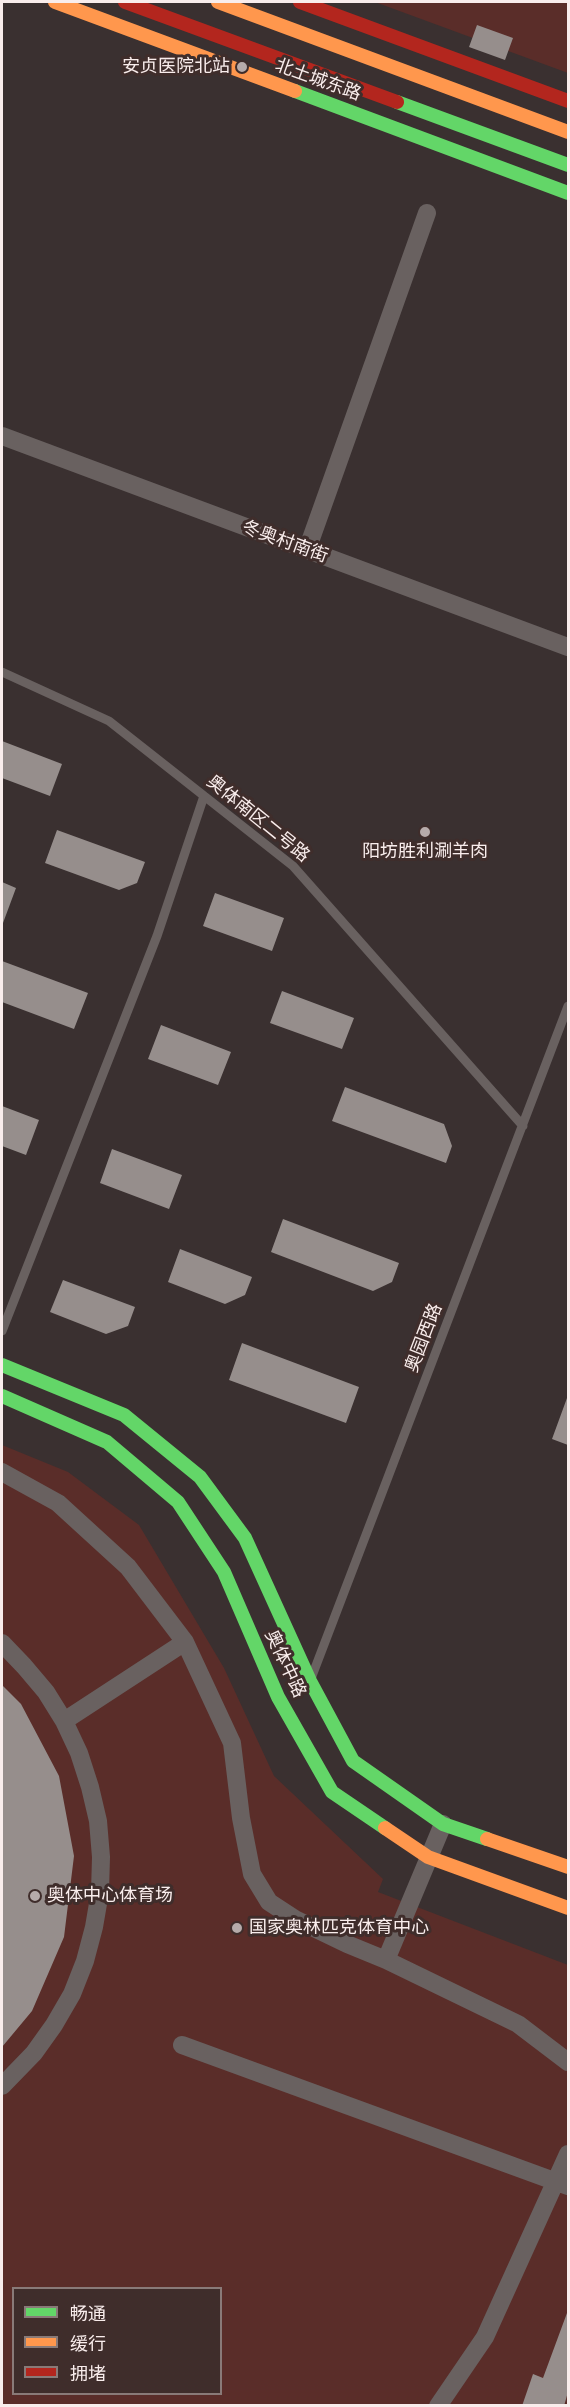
<!DOCTYPE html>
<meta charset="utf-8">
<style>
body{margin:0}
#map{position:relative;width:570px;height:2407px;overflow:hidden;background:#3a3030;font-family:"PT Sans Narrow","Noto Sans SC",sans-serif}
canvas{display:block}
.frame{position:absolute;inset:0;border:3px solid #f9edec;pointer-events:none}
.legend{position:absolute;left:12px;top:2287px;width:210px;height:108px;box-sizing:border-box;background:#3f2d2b;border:2px solid #897a78;margin:0;padding:8px 10px;list-style:none;font-size:18px;color:#f9edec}
.legend li{display:flex;align-items:center;gap:12px;height:30px}
.legend b{width:30px;border:2px solid #897a78}
</style>
<div id="map">
<canvas width="570" height="2407"></canvas>
<div class="frame"></div>
<ul class="legend">
<li><b style="height:8px;background:#63d668"></b>畅通</li>
<li><b style="height:8px;background:#ff974d"></b>缓行</li>
<li><b style="height:8px;background:#b3261e"></b>拥堵</li>
</ul>
</div>
<script>
const g = document.querySelector('canvas').getContext('2d');
g.lineJoin = 'round';
function fillPath(path, color) { g.fillStyle = color; g.fill(path, 'evenodd'); }
const shape = rows => new Path2D(rows.map(r => 'M' + r).join(''));
function trace(path, color, width, dash) { g.strokeStyle = color; g.lineWidth = width; g.lineCap = dash ? 'butt' : 'round'; g.setLineDash(dash || []); g.stroke(path); }
function write(font, color, halo, rows, align = 'center') {
  g.font = font + ' "PT Sans Narrow","Noto Sans SC",sans-serif'; g.lineWidth = 6; g.setLineDash([]); g.textBaseline = 'middle'; g.strokeStyle = halo; g.fillStyle = color; for (const [text, x, y, turn = 0] of rows) {
    g.save(); g.translate(x, y); g.rotate((+turn || 0) * Math.PI / 180); g.textAlign = isNaN(turn) ? turn : align; if (halo) g.strokeText(text, 0, 0); g.fillText(text, 0, 0); g.restore();
  }
}
fillPath(shape([
 [375,2,568,2,568,73],
 [2,1445,68,1472,139,1525,224,1668,274,1776,383,1879,378,1892,568,1965,568,2405,2,2405],
 [14,2288,220,2288,220,2394,14,2394]
]), '#5a2d29');
fillPath(shape([
 [477,25,513,38,505,60,469,47],
 [2,741,62,764,50,796,2,778],
 [57,830,145,862,137,883,119,890,45,863],
 [2,882,16,888,3,923,2,923],
 [215,893,284,918,272,951,203,926],
 [2,961,88,993,74,1029,2,1002],
 [282,991,354,1018,342,1049,270,1023],
 [161,1025,231,1052,218,1085,148,1059],
 [345,1087,444,1124,452,1146,446,1163,332,1121],
 [2,1106,39,1120,26,1155,2,1146],
 [112,1149,182,1175,169,1209,100,1183],
 [283,1219,399,1263,392,1282,373,1291,271,1252],
 [180,1249,252,1277,245,1295,225,1304,168,1282],
 [63,1280,135,1307,128,1326,106,1334,50,1312],
 [242,1343,359,1387,346,1423,229,1380],
 [567,1398,568,1399,568,1445,552,1439],
 [2,1685,21,1704,59,1776,74,1856,64,1937,32,2011,2,2047],
 [567,2313,568,2392,564,2406,522,2406,533,2374,543,2378]
]), '#968e8c');
trace(shape([
 [2,672,109,721,293,866,523,1126],
 [2,1331,157,936,204,796],
 [312,1676,568,1006]
]), '#696160', 9);
trace(shape([
 [2,436,568,647],
 [307,550,427,213],
 [2,1472,58,1503,128,1567,185,1642,232,1743,241,1818,252,1874,269,1902,295,1919,347,1944,386,1960,518,2024,568,2062],
 [2,1643,24,1666,46,1692,64,1721,79,1753,90,1787,98,1821,101,1857,100,1892,94,1927,85,1961,72,1994,54,2025,34,2053,2,2086],
 [64,1721,185,1642],
 [386,1960,443,1824],
 [182,2045,568,2186],
 [438,2406,485,2337,568,2154]
]), '#696160', 18);
trace(shape([
 [295,91,568,193],
 [397,102,568,165],
 [2,1365,124,1415,200,1477,245,1538,310,1681,353,1761,443,1824,487,1839],
 [2,1396,107,1442,178,1502,224,1572,278,1697,332,1792,385,1828]
]), '#63d668', 14);
trace(shape([
 [55,2,295,91],
 [218,2,568,132],
 [385,1828,428,1857,568,1908],
 [487,1839,568,1867]
]), '#ff974d', 14);
trace(shape([
 [125,2,397,102],
 [300,2,568,101]
]), '#b3261e', 14);
for (const [x, y, r, color] of [
 [242,67,6,"#b6abaa"],
 [425,832,6,"#b6abaa"],
 [35,1896,6,"#b6abaa"],
 [237,1928,6,"#b6abaa"]
]) { const dot = new Path2D(); dot.arc(x, y, r, 0, 2 * Math.PI); g.fillStyle = color; g.fill(dot); trace(dot, '#3f2d2b', 2); }
write('18px', '#f9edec', '#3f2d2b', [
 ["安贞医院北站",230,67,"right"],
 ["阳坊胜利涮羊肉",425,852,"center"],
 ["奥体中心体育场",47,1896],
 ["国家奥林匹克体育中心",249,1928]
], 'left');
write('18px', '#f9edec', '#3f2d2b', [
 ["北土城东路",318,80,20],
 ["冬奥村南街",285,542,20],
 ["奥体南区二号路",258,819,39],
 ["奥园西路",424,1338,-69],
 ["奥体中路",285,1664,65]
]);
</script>
